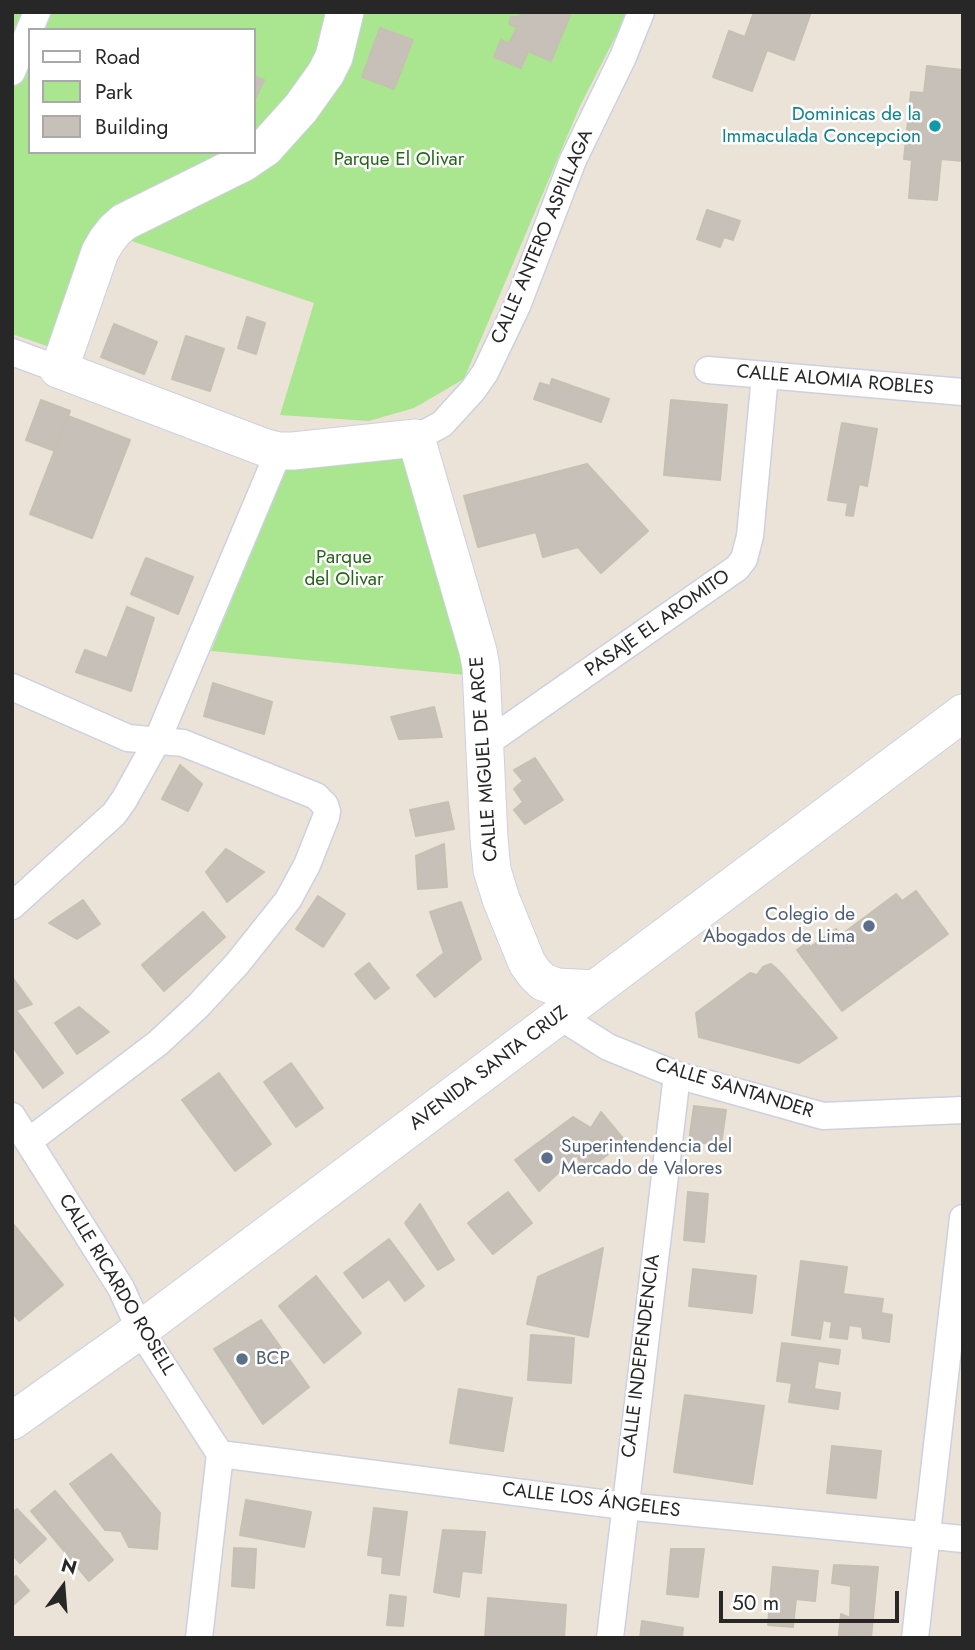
<!DOCTYPE html>
<meta charset="utf-8">
<style>
body{margin:0}
#map{position:relative;width:975px;height:1650px;overflow:hidden;background:#ebe3d7;font-family:Jost,sans-serif}
canvas{display:block}
.frame{position:absolute;inset:0;border:14px solid #272727;pointer-events:none}
.legend{position:absolute;left:28px;top:28px;width:228px;height:126px;box-sizing:border-box;background:#fff;border:2px solid #a9a9a9;margin:0;padding:9px 12px;list-style:none;font-size:21px;color:#272727}
.legend li{display:flex;align-items:center;gap:14px;height:35px}
.legend b{width:35px;border:2px solid #a9a9a9}
.north{position:absolute;left:28px;top:1552px;width:70px;height:70px;-webkit-text-stroke:5px #fff;paint-order:stroke;rotate:16deg;font-size:19px;font-weight:700;line-height:28px;text-align:center;color:#272727}
.north::after{content:'';display:block;margin:auto;width:24px;height:32px;background:#272727;clip-path:polygon(50% 0,100% 100%,50% 72%,0 100%)}
.scale{position:absolute;left:719px;top:1591px;width:180px;height:32px;box-sizing:border-box;border:4px solid #272727;border-top:0;padding-left:9px;font-size:21px;line-height:24px;white-space:nowrap;color:#272727;-webkit-text-stroke:5px #fff;paint-order:stroke}
</style>
<div id="map">
<canvas width="975" height="1650"></canvas>
<div class="frame"></div>
<ul class="legend">
<li><b style="height:9px;background:#fff"></b>Road</li>
<li><b style="height:19px;background:#aae590"></b>Park</li>
<li><b style="height:19px;background:#c6c0b8"></b>Building</li>
</ul>
<div class="north">N</div>
<div class="scale">50 m</div>
</div>
<script>
const g = document.querySelector('canvas').getContext('2d');
g.lineJoin = 'round';
function fillPath(path, color) { g.fillStyle = color; g.fill(path, 'evenodd'); }
const shape = rows => new Path2D(rows.map(r => 'M' + r).join(''));
function trace(path, color, width, dash) { g.strokeStyle = color; g.lineWidth = width; g.lineCap = dash ? 'butt' : 'round'; g.setLineDash(dash || []); g.stroke(path); }
function write(font, color, halo, rows, align = 'center') {
  g.font = font + ' Jost,sans-serif'; g.lineWidth = 5; g.setLineDash([]); g.textBaseline = 'middle'; g.strokeStyle = halo; g.fillStyle = color; for (const [text, x, y, turn = 0] of rows) {
    g.save(); g.translate(x, y); g.rotate((+turn || 0) * Math.PI / 180); g.textAlign = isNaN(turn) ? turn : align; if (halo) g.strokeText(text, 0, 0); g.fillText(text, 0, 0); g.restore();
  }
}
fillPath(shape([
 [12,12,628,12,580,106,464,379,414,408,369,421,280,415,314,303,102,231,50,347,12,334],
 [30,30,254,30,254,152,30,152],
 [410,453,466,675,211,651,290,456]
]), '#aae590');
const building = shape([
 [523,12,571,13,551,61,528,51,521,68,494,57,501,40,509,44,517,27,509,24,511,17,519,17,523,12],
 [754,12,811,12,794,60,767,50,752,91,713,77,729,31,745,37,754,12],
 [380,28,413,40,394,89,362,77,380,28],
 [927,66,963,70,963,161,941,159,937,200,909,198,912,160,904,159,911,92,924,93,927,66],
 [254,76,264,80,254,101,254,76],
 [707,210,740,221,733,240,724,237,720,247,697,239,707,210],
 [247,317,265,323,256,354,238,348,247,317],
 [114,324,157,342,144,374,101,357,114,324],
 [186,336,224,349,210,391,172,379,186,336],
 [552,379,609,399,601,422,534,399,540,383,550,386,552,379],
 [41,400,70,411,55,451,26,440,41,400],
 [671,400,727,405,720,480,664,475,671,400],
 [68,416,130,440,92,538,30,514,68,416],
 [842,423,877,429,867,486,859,484,853,516,846,515,848,503,828,500,842,423],
 [587,464,648,531,601,573,578,547,543,557,536,532,478,547,464,496,587,464],
 [146,558,193,577,178,614,131,594,146,558],
 [127,607,154,618,131,691,76,672,85,650,107,658,127,607],
 [213,683,272,702,264,734,204,716,213,683],
 [434,707,442,737,399,739,391,717,434,707],
 [535,758,563,800,525,824,514,810,523,802,514,789,523,781,514,770,535,758],
 [180,765,202,784,188,811,162,799,180,765],
 [448,802,454,829,416,836,410,810,448,802],
 [444,844,447,887,418,889,416,856,444,844],
 [226,849,264,872,227,902,206,872,226,849],
 [916,891,948,934,842,1011,797,950,809,941,809,948,836,929,841,935,896,894,902,901,916,891],
 [318,896,345,914,323,947,296,929,318,896],
 [83,900,100,924,77,939,49,923,83,900],
 [461,902,481,959,435,997,417,975,444,953,430,912,461,902],
 [203,912,225,937,164,991,142,965,203,912],
 [369,963,389,988,375,999,355,974,369,963],
 [771,964,779,971,837,1038,799,1063,699,1037,696,1013,750,973,757,975,763,967,771,964],
 [12,977,32,1004,16,1010,63,1073,43,1088,12,1046,12,977],
 [79,1007,109,1032,77,1054,55,1023,79,1007],
 [291,1063,323,1108,296,1127,264,1082,291,1063],
 [219,1073,271,1144,235,1171,182,1100,219,1073],
 [694,1106,726,1110,721,1145,689,1141,694,1106],
 [601,1112,625,1141,584,1173,577,1155,539,1191,515,1160,573,1117,591,1128,601,1112],
 [508,1192,532,1223,493,1254,468,1223,508,1192],
 [688,1192,708,1194,704,1242,684,1240,688,1192],
 [420,1204,454,1260,438,1270,405,1223,420,1204],
 [13,1224,63,1285,19,1321,12,1312,13,1224],
 [389,1239,424,1286,405,1301,389,1279,363,1298,344,1273,389,1239],
 [603,1248,588,1337,527,1324,538,1277,603,1248],
 [801,1261,847,1267,843,1294,883,1299,881,1313,892,1315,889,1342,863,1338,862,1327,849,1325,847,1339,830,1337,832,1322,823,1320,820,1339,792,1335,801,1261],
 [693,1269,756,1276,752,1313,689,1306,693,1269],
 [316,1276,361,1333,324,1363,279,1306,316,1276],
 [261,1320,309,1387,263,1424,214,1349,261,1320],
 [531,1335,574,1338,571,1383,528,1380,531,1335],
 [782,1343,840,1350,838,1364,818,1361,814,1389,840,1393,838,1409,789,1402,792,1383,777,1381,782,1343],
 [459,1389,512,1398,503,1451,450,1443,459,1389],
 [685,1395,764,1406,752,1484,674,1472,685,1395],
 [832,1446,881,1451,876,1498,827,1493,832,1446],
 [111,1454,160,1513,157,1549,129,1547,121,1531,105,1530,70,1484,111,1454],
 [55,1491,113,1560,89,1581,31,1511,55,1491],
 [246,1500,311,1512,304,1547,240,1535,246,1500],
 [374,1508,407,1512,399,1575,382,1573,383,1557,368,1555,374,1508],
 [17,1509,46,1539,20,1563,12,1554,12,1513,17,1509],
 [443,1530,485,1532,481,1573,462,1571,459,1597,434,1592,443,1530],
 [234,1548,256,1549,254,1588,232,1586,234,1548],
 [671,1549,704,1549,698,1597,667,1594,671,1549],
 [834,1565,878,1567,871,1638,839,1635,841,1614,850,1618,851,1586,832,1583,834,1565],
 [773,1567,818,1571,815,1601,796,1599,793,1627,768,1625,773,1567],
 [16,1576,29,1591,12,1606,12,1579,16,1576],
 [390,1595,406,1597,403,1626,387,1625,390,1595],
 [488,1598,566,1605,564,1638,485,1638,488,1598],
 [642,1621,683,1628,682,1638,640,1638,642,1621]
]);
fillPath(building, '#c6c0b8');
trace(building, '#c6c0b2', 2);
const street = shape([
 [12,72,37,12],
 [12,352,58,369],
 [708,370,963,392],
 [416,438,442,424,473,390,485,373,517,306,573,160,623,57,641,12],
 [12,687,128,738,183,743,316,796,325,805,327,811,326,817,307,865,288,900,237,964,198,1006,158,1043,29,1141],
 [485,744,737,568,744,559,750,536,765,375],
 [12,906,114,814,124,800,157,741,279,451],
 [559,1016,608,1047,677,1075,823,1116,963,1110],
 [12,1116,121,1288,140,1330,220,1454],
 [220,1454,624,1506,963,1539],
 [199,1638,220,1454],
 [610,1638,677,1075],
 [915,1638,963,1218]
]);
const secondary = shape([
 [345,12,334,57,326,73,301,108,265,148,243,163,124,222,115,230,107,240,100,252,65,353,58,369,266,448,279,451,293,451,416,438,478,651,481,667,489,838,492,870,501,899,527,963,534,973,543,982,557,987,595,989],
 [12,1421,140,1330,963,713]
]);
trace(street, '#cdd0e2', 29);
trace(secondary, '#cdd0e2', 39);
trace(street, '#fff', 26);
trace(secondary, '#fff', 37);
for (const [x, y, r, color] of [
 [935,126,7,"#0f9aa8"],
 [869,926,7,"#5c6f8a"],
 [547,1158,7,"#5c6f8a"],
 [242,1359,7,"#5c6f8a"]
]) { const dot = new Path2D(); dot.arc(x, y, r, 0, 2 * Math.PI); g.fillStyle = color; g.fill(dot); trace(dot, '#fff', 2.5); }
write('19px', '#0d838f', '#fff', [
 ["Dominicas de la",921,115],
 ["Immaculada Concepcion",921,137]
], 'right');
write('19px', '#236615', '#fff', [
 ["Parque El Olivar",399,160],
 ["Parque",344,558],
 ["del Olivar",344,580]
]);
write('19px', '#272727', '#fff', [
 ["CALLE ANTERO ASPILLAGA",543,237,-67],
 ["CALLE ALOMIA ROBLES",835,381,5],
 ["PASAJE EL AROMITO",658,624,-35],
 ["CALLE MIGUEL DE ARCE",485,759,-94],
 ["AVENIDA SANTA CRUZ",489,1069,-37],
 ["CALLE SANTANDER",734,1089,17],
 ["CALLE RICARDO ROSELL",116,1285,59],
 ["CALLE INDEPENDENCIA",642,1356,-83],
 ["CALLE LOS ÁNGELES",591,1501,7]
]);
write('19px', '#4e5e75', '#fff', [
 ["Colegio de",855,915,"right"],
 ["Abogados de Lima",855,937,"right"],
 ["Superintendencia del",561,1147],
 ["Mercado de Valores",561,1169],
 ["BCP",256,1359]
], 'left');
</script>
